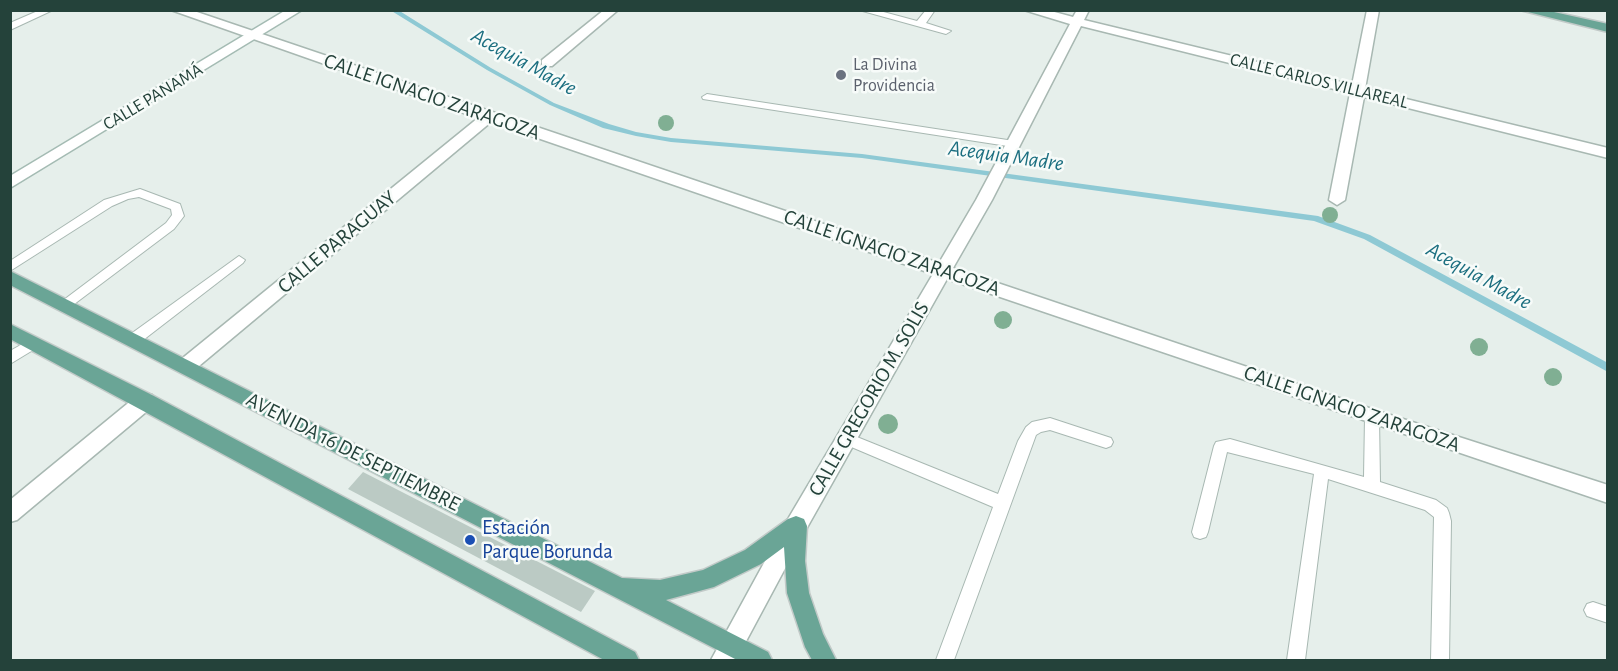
<!DOCTYPE html>
<meta charset="utf-8">
<style>
body{margin:0}
#map{position:relative;width:1618px;height:671px;overflow:hidden;background:#e6efeb;font-family:"Alegreya Sans",sans-serif}
canvas{display:block}
.frame{position:absolute;inset:0;border:12px solid #24423a;pointer-events:none}
</style>
<div id="map">
<canvas width="1618" height="671"></canvas>
<div class="frame"></div>
</div>
<script>
const g = document.querySelector('canvas').getContext('2d');
g.lineJoin = 'round';
const shape = rows => new Path2D(rows.map(r => 'M' + r).join(''));
function fillPath(path, color) { g.fillStyle = color; g.fill(path, 'evenodd'); }
function trace(path, color, width, dash) { g.strokeStyle = color; g.lineWidth = width; g.lineCap = dash ? 'butt' : 'round'; g.setLineDash(dash || []); g.stroke(path); }
function write(font, color, halo, rows, align = 'center') {
  g.font = font + ' "Alegreya Sans",sans-serif'; g.lineWidth = 5; g.setLineDash([]); g.textBaseline = 'middle'; g.strokeStyle = halo; g.fillStyle = color; for (const [text, x, y, turn = 0] of rows) {
    g.save(); g.translate(x, y); g.rotate((+turn || 0) * Math.PI / 180); g.textAlign = isNaN(turn) ? turn : align; if (halo) g.strokeText(text, 0, 0); g.fillText(text, 0, 0); g.restore();
  }
}
fillPath(shape([
 [390,10,398,10,491,68,554,103,609,124,636,132,671,138,862,154,1318,216,1370,235,1608,363,1608,372,1364,239,1314,221,862,158,671,142,636,136,603,128,550,105,487,70,390,10]
]), '#8ec9d4');
fillPath(shape([
 [363,472,595,591,581,612,348,489]
]), '#bbcac4');
const lane = shape([
 [40,10,53,10,10,30,10,23,40,10],
 [859,10,876,10,917,21,926,10,935,10,926,23,951,31,946,34,859,10],
 [707,94,1014,141,1020,144,1014,147,703,99,702,97,707,94],
 [140,189,180,204,184,216,174,229,69,308,64,310,57,305,166,223,172,215,171,209,139,197,128,199,112,206,10,271,10,261,104,200,140,189],
 [239,256,245,260,243,263,138,344,128,344,126,340,128,336,239,256],
 [33,338,38,339,40,343,38,347,10,364,10,351,33,338],
 [1372,411,1377,413,1379,417,1380,482,1436,500,1447,508,1449,513,1451,521,1449,660,1431,660,1434,517,1425,510,1328,479,1305,660,1287,660,1314,474,1227,452,1208,532,1206,537,1200,539,1194,537,1192,532,1214,446,1216,442,1230,439,1364,477,1365,417,1367,413,1372,411],
 [1050,418,1111,438,1113,442,1111,446,1106,448,1050,430,1041,432,1036,435,954,660,936,660,993,507,842,443,840,439,842,435,847,433,998,494,1018,441,1026,427,1032,422,1050,418],
 [1593,602,1608,607,1608,623,1587,616,1584,610,1587,604,1593,602]
]);
const street = shape([
 [171,10,191,10,939,263,976,200,1070,24,1024,10,1047,10,1073,17,1077,10,1089,10,1084,20,1352,85,1367,10,1379,10,1365,89,1608,148,1608,158,1364,97,1345,200,1337,205,1329,200,1350,93,1081,26,992,200,953,268,1372,409,1608,485,1608,503,947,279,804,533,736,660,711,660,788,519,933,274,491,122,193,371,186,373,179,371,177,366,179,361,478,118,171,10],
 [604,10,618,10,552,66,542,66,542,60,604,10],
 [145,393,152,395,155,401,152,407,17,520,10,522,10,500,138,395,145,393]
]);
const secondary = shape([
 [286,10,302,10,10,188,10,176,286,10]
]);
const primary = shape([
 [1520,10,1545,10,1608,24,1608,32,1520,10],
 [10,271,622,578,660,580,703,570,745,550,788,519,796,516,804,519,807,526,805,561,809,593,823,634,836,660,812,660,805,647,787,593,784,547,761,564,714,587,666,600,768,652,772,660,737,660,10,285,10,271],
 [10,324,152,395,635,652,639,660,604,660,10,339,10,324]
]);
trace(lane, '#a8b8b2', 2);
trace(street, '#a8b8b2', 3);
trace(secondary, '#a4bbb3', 3);
trace(primary, '#c2cac8', 3);
fillPath(lane, '#fff');
fillPath(street, '#fff');
fillPath(secondary, '#fff');
fillPath(primary, '#6aa596');
g.fillStyle = '#80af93';
for (const [x, y, r] of [
 [666,123,8],
 [1330,215,8],
 [1003,320,9],
 [1479,347,9],
 [1553,377,9],
 [888,424,10]
]) { g.beginPath(); g.arc(x, y, r, 0, 2 * Math.PI); g.fill(); }
for (const [x, y, r, color] of [
 [841,75,6,"#6b7280"],
 [470,540,6,"#1a4fb4"]
]) { const dot = new Path2D(); dot.arc(x, y, r, 0, 2 * Math.PI); g.fillStyle = color; g.fill(dot); trace(dot, '#f7fbf9', 2); }
write('18px', '#5b616d', '#f7fbf9', [
 ["La Divina",853,65],
 ["Providencia",853,86]
], 'left');
write('18px', '#24423a', '#f7fbf9', [
 ["CALLE CARLOS VILLAREAL",1319,81,14],
 ["CALLE PANAMÁ",153,97,-31]
]);
write('21px', '#24423a', '#f7fbf9', [
 ["CALLE IGNACIO ZARAGOZA",432,97,19],
 ["CALLE PARAGUAY",337,242,-40],
 ["CALLE IGNACIO ZARAGOZA",892,253,19],
 ["CALLE GREGORIO M. SOLIS",869,399,-60],
 ["CALLE IGNACIO ZARAGOZA",1352,409,19],
 ["AVENIDA 16 DE SEPTIEMBRE",353,452,27]
]);
write('21px', '#164399', '#f7fbf9', [
 ["Estación",482,528],
 ["Parque Borunda",482,552]
], 'left');
write('italic 22px', '#1c6f80', '#f7fbf9', [
 ["Acequia Madre",524,62,29],
 ["Acequia Madre",1006,156,8],
 ["Acequia Madre",1479,276,29]
]);
</script>
